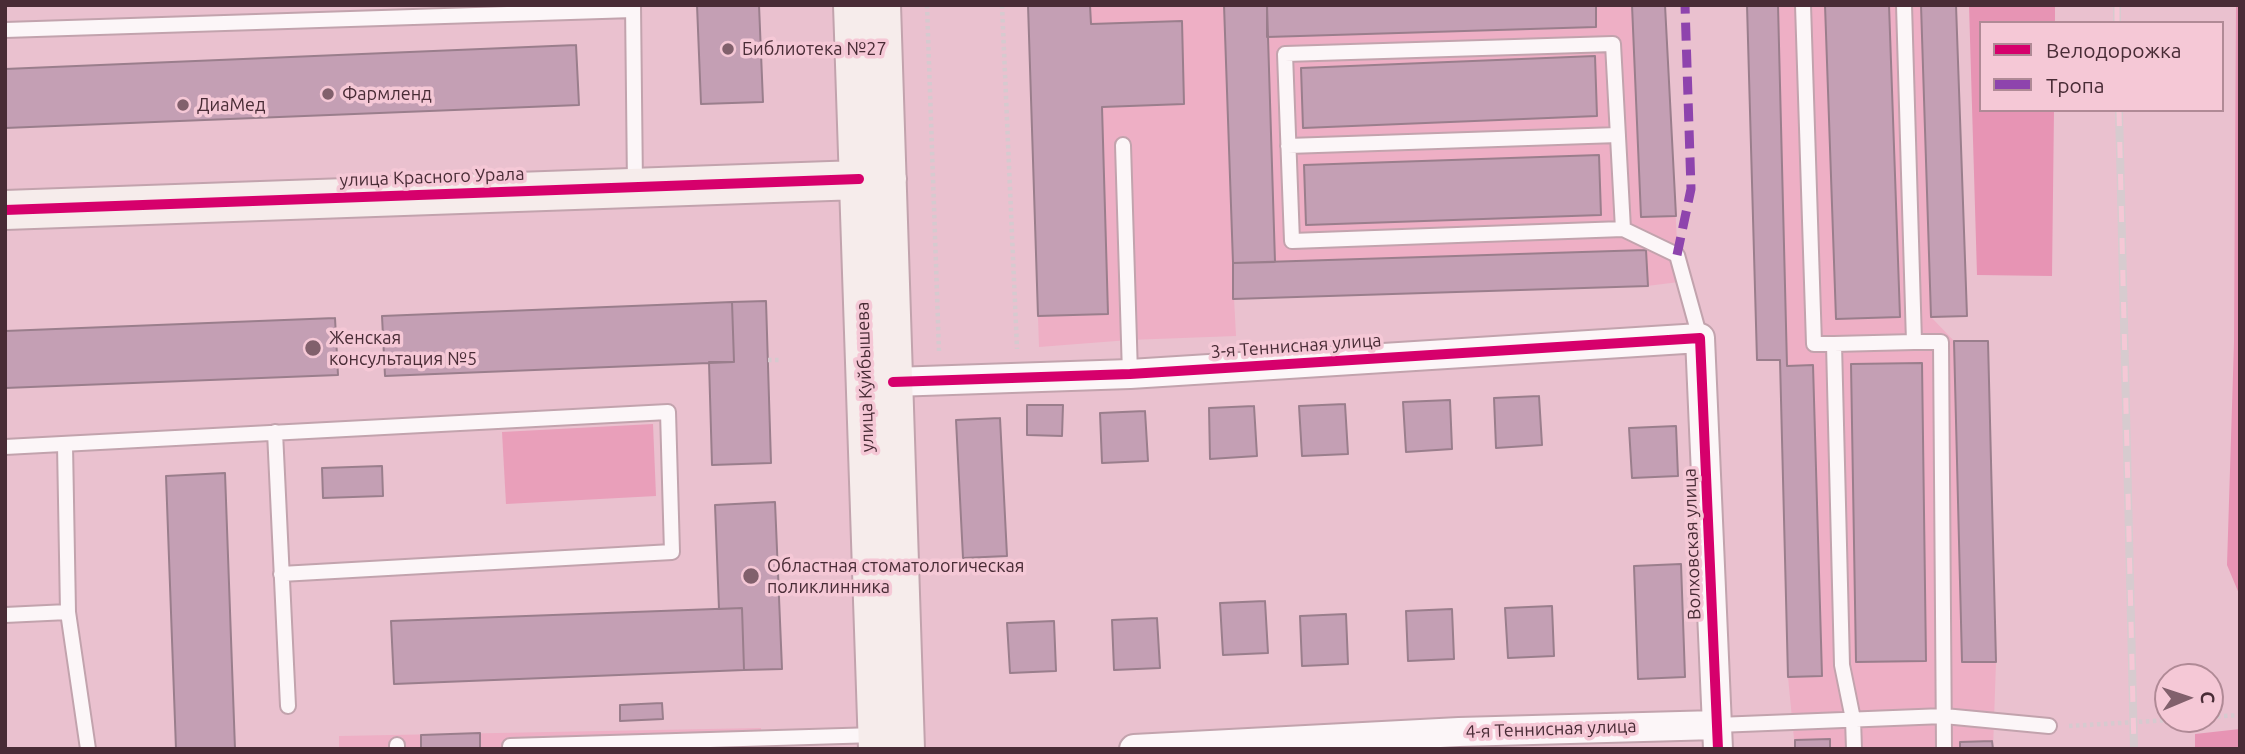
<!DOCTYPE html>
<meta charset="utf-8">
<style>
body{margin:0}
#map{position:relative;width:2245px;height:754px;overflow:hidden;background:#eac1cf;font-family:Ubuntu,sans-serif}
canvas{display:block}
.frame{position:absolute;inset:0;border:7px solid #492c36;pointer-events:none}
.legend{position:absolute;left:1979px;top:21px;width:245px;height:91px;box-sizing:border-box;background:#f5c8d6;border:2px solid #b08a96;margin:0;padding:9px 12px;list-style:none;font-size:21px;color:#492c36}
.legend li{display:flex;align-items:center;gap:14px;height:35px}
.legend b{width:35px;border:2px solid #b08a96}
.north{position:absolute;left:2154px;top:663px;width:70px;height:70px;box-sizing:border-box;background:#f5c8d6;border:2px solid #b08a96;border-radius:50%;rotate:88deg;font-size:19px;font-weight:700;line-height:28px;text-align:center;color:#492c36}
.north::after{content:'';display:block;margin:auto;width:24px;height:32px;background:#81606c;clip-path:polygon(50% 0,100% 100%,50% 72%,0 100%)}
</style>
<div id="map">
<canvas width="2245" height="754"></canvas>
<div class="frame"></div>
<ul class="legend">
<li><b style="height:9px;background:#d6006c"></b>Велодорожка</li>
<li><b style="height:9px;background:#8e44ad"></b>Тропа</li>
</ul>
<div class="north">С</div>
</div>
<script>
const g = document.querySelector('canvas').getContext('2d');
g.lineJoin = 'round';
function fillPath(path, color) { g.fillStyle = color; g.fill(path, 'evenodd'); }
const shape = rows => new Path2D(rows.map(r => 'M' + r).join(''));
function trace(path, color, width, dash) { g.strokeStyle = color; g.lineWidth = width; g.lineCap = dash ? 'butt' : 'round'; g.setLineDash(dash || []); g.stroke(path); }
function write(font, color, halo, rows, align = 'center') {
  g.font = font + ' Ubuntu,sans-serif'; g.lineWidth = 7; g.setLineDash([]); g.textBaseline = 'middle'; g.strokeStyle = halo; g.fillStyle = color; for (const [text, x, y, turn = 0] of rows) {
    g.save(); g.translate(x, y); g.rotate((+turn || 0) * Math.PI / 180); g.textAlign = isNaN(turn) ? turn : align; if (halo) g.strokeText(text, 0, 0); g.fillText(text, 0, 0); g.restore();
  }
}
fillPath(shape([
 [1028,5,1665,5,1679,282,1647,286,1234,298,1236,336,1129,340,1039,347],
 [1747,5,1956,5,1967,316,1932,318,1954,341,1988,341,1996,662,1993,749,1795,749,1788,677,1780,360,1757,360],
 [761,728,761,749,339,749,339,736]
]), '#eeafc5');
fillPath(shape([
 [653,424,656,496,506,504,502,432]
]), '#e99fba');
fillPath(shape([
 [1969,5,2055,5,2055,23,1981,23,1981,110,2054,110,2052,276,1977,275],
 [2236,5,2240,5,2240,596,2227,565,2234,343],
 [2240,729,2240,749,2195,749,2195,734]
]), '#e794b4');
const building = shape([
 [697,5,759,5,763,102,701,104,697,5],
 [1028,5,1090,5,1091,24,1182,21,1184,104,1102,107,1108,314,1038,316,1028,5],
 [1224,5,1267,5,1275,262,1233,263,1224,5],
 [1267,5,1596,5,1596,27,1267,37,1267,5],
 [1632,5,1665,5,1676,216,1641,217,1632,5],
 [1747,5,1778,5,1787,366,1813,365,1822,676,1788,677,1780,360,1757,360,1747,5],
 [1825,5,1889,5,1900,317,1836,319,1825,5],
 [1921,5,1956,5,1967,316,1931,317,1921,5],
 [576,45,579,105,5,128,5,69,576,45],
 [1595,56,1597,116,1303,128,1301,68,1595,56],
 [1599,155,1601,215,1306,225,1304,165,1599,155],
 [1646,250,1648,286,1233,299,1233,263,1646,250],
 [766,301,771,463,712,465,709,362,734,362,732,302,766,301],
 [732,302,734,362,385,376,382,316,732,302],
 [335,318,338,375,5,388,5,331,335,318],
 [1954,341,1988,341,1996,662,1962,662,1954,341],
 [1922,363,1926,661,1856,662,1851,364,1922,363],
 [1539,396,1542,445,1496,448,1494,398,1539,396],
 [1450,400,1452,449,1406,452,1403,402,1450,400],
 [1345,404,1348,454,1302,456,1299,406,1345,404],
 [1027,405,1063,405,1062,436,1027,435,1027,405],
 [1254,406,1257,456,1210,459,1209,408,1254,406],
 [1145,411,1148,461,1102,463,1100,413,1145,411],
 [1000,418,1007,556,963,558,956,420,1000,418],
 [1676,426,1678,476,1632,478,1629,428,1676,426],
 [382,466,383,496,323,498,322,468,382,466],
 [225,473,235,749,176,749,166,476,225,473],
 [775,502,782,669,744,670,742,608,719,609,715,505,775,502],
 [1681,564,1685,677,1638,679,1634,566,1681,564],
 [1265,601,1268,653,1223,655,1220,603,1265,601],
 [1552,606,1554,656,1508,658,1505,608,1552,606],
 [742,608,744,670,394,684,391,621,742,608],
 [1452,609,1454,659,1408,661,1406,611,1452,609],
 [1346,614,1348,664,1302,666,1300,616,1346,614],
 [1157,618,1160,668,1114,670,1112,620,1157,618],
 [1054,621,1056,671,1010,673,1007,623,1054,621],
 [662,703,663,719,620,721,620,705,662,703],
 [480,733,480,749,421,749,421,735,480,733],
 [1830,739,1830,749,1795,749,1795,740,1830,739],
 [1992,741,1993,749,1960,749,1960,742,1992,741]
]);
fillPath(building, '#c49fb4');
trace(building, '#9a7e8c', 2);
const lane = shape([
 [633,5,635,186],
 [1803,5,1814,344,1834,344,1842,665,1853,719,1854,749],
 [1904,5,1914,342,1941,342,1944,749],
 [5,30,633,10],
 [1123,145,1130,374],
 [1288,146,1618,135],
 [1623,229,1292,241,1285,54,1613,44,1623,229,1677,255,1700,338],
 [1834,344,1914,342],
 [275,432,288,706],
 [65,445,68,612,88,749],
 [5,447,668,412,672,552,281,574],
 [5,615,68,612],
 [1717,725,1944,716,2049,726],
 [397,745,397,749],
 [510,746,876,735]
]);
const street = shape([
 [893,382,1130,374,1700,338,1718,749],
 [1134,749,1459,732,1717,725]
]);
const secondary = shape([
 [853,5,878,749],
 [881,5,905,749],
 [5,210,887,179]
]);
trace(lane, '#c2a3ad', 18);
trace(street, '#c2a3ad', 32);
trace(secondary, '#c2a3ad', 42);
trace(shape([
 [927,5,939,351],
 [1002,5,1017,349],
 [768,360,780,360],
 [2210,717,2240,715],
 [2069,726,2187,719]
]), '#d6cacf', 4.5, [3.5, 3.5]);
trace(lane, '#fcf6f8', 14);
trace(street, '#fcf6f8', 28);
trace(secondary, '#f6eceb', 38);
const rail = shape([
 [2117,5,2117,23],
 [2119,110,2134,749]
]);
trace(rail, '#d7cbcf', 8);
trace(rail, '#f5c8d6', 5, [16]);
trace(shape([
 [1677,255,1691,189,1685,5]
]), '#8e44ad', 9, [18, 9]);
trace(shape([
 [5,210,859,179],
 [893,382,1130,374,1700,338,1718,749]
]), '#d6006c', 10);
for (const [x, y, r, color] of [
 [728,49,7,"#81606c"],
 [328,94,7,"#81606c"],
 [183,105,7,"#81606c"],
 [313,348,9,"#81606c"],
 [751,576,9,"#81606c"]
]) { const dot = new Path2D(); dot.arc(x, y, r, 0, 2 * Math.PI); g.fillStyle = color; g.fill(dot); trace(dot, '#f5c8d6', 2.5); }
write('18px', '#492c36', '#f5c8d6', [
 ["Библиотека №27",742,49],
 ["Фармленд",342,94],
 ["ДиаМед",197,105],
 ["Женская",329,338],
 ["консультация №5",329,359],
 ["Областная стоматологическая",767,566],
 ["поликлинника",767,587]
], 'left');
write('18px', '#492c36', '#f5c8d6', [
 ["улица Красного Урала",432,177,-2],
 ["3-я Теннисная улица",1296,346,-4],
 ["улица Куйбышева",865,377,-92],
 ["Волховская улица",1692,544,-92],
 ["4-я Теннисная улица",1551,729,-2]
]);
</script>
